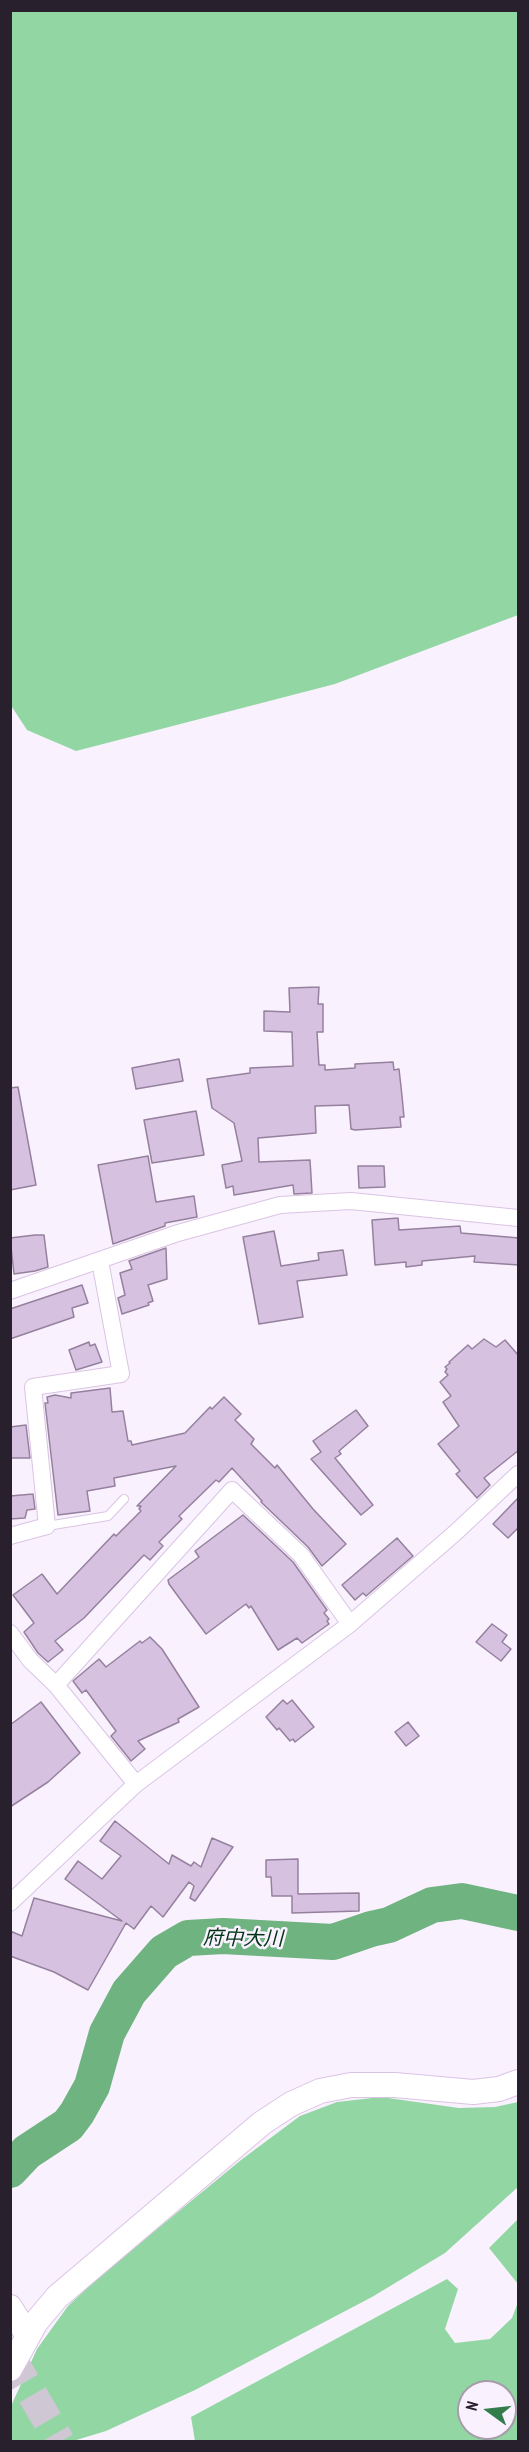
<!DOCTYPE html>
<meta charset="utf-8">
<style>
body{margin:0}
#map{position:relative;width:529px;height:2452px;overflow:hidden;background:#faf1fe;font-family:"PT Sans Narrow",sans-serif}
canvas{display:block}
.frame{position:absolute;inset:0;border:12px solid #28202c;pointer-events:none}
.north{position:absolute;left:457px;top:2380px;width:60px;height:60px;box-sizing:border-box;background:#faf1fe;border:2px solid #a69daa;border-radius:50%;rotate:285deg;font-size:16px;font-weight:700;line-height:24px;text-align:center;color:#28202c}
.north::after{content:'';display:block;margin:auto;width:21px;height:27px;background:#327d4b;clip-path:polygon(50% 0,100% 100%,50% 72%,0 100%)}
</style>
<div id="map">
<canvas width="529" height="2452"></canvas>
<div class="frame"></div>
<div class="north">N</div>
</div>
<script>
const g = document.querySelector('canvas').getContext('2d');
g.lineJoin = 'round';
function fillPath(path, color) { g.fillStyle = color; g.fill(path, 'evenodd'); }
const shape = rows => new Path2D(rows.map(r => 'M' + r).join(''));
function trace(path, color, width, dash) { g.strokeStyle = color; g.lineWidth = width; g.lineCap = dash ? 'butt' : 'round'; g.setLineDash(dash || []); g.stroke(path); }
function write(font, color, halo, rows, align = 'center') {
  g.font = font + ' "PT Sans Narrow","Noto Sans JP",sans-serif'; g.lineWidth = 5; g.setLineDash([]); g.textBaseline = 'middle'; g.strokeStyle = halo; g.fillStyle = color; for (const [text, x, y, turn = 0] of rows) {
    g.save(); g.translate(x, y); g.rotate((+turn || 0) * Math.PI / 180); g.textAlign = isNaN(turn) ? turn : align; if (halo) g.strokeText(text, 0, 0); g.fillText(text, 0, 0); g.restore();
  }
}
fillPath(shape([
 [11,10,518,11,518,615,335,684,76,751,27,730,10,704],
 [381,2097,459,2108,495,2107,518,2102,518,2187,445,2253,372,2297,195,2390,106,2431,73,2441,11,2442,11,2406,37,2349,68,2306,100,2276,241,2160,300,2116,337,2102],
 [518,2219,518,2284,489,2248],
 [447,2279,458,2289,445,2329,455,2343,490,2339,512,2318,518,2302,518,2441,195,2441,191,2417],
 [469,2392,505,2392,505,2428,469,2428]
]), '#92d7a3');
trace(shape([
 [10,2170,27,2152,68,2125,77,2113,92,2086,107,2033,129,1992,164,1952,188,1938,223,1936,333,1942,371,1929,389,1925,432,1905,462,1901,518,1913]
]), '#6eb380', 36);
const building = shape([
 [319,987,318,1004,323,1004,323,1032,317,1032,319,1065,325,1065,325,1070,355,1068,355,1064,393,1062,394,1070,399,1069,402,1096,404,1117,400,1117,401,1127,355,1130,351,1129,349,1105,315,1106,316,1133,258,1138,259,1162,310,1160,312,1193,294,1194,293,1185,234,1195,233,1186,226,1188,222,1165,242,1161,234,1123,212,1108,207,1079,250,1073,250,1068,293,1066,292,1032,264,1031,264,1011,290,1012,289,988,319,987],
 [179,1059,183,1081,136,1089,132,1068,179,1059],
 [18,1087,36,1185,10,1190,10,1088,18,1087],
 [196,1111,204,1155,152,1163,144,1120,196,1111],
 [148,1156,156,1202,194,1196,197,1217,165,1223,165,1226,113,1244,98,1165,148,1156],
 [358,1166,384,1166,385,1187,359,1188,358,1166],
 [398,1218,399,1230,460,1226,461,1233,519,1238,519,1265,474,1262,475,1256,422,1261,422,1265,406,1267,406,1262,375,1265,372,1220,398,1218],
 [274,1231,281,1266,319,1260,318,1253,343,1250,347,1275,297,1281,303,1317,259,1324,243,1237,274,1231],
 [35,1235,44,1235,48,1267,35,1271,14,1274,10,1238,35,1235],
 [166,1248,167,1279,148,1285,153,1301,148,1303,149,1305,122,1314,118,1298,125,1295,120,1273,132,1269,129,1261,166,1248],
 [82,1285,88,1303,72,1308,74,1317,10,1339,10,1309,82,1285],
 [484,1339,496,1347,505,1340,519,1356,519,1450,484,1478,490,1485,477,1498,456,1474,460,1471,438,1444,459,1426,443,1402,451,1396,440,1382,448,1375,445,1372,447,1369,445,1367,450,1363,449,1362,468,1345,472,1349,484,1339],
 [89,1342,90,1346,95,1344,102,1362,76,1370,69,1350,89,1342],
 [110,1388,112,1412,123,1411,128,1441,131,1441,132,1445,185,1433,210,1407,212,1409,224,1397,241,1414,235,1420,254,1439,251,1444,275,1468,277,1465,313,1509,346,1544,322,1566,308,1547,261,1502,262,1501,232,1468,219,1482,216,1480,179,1516,182,1519,159,1542,163,1546,150,1560,144,1555,84,1618,55,1641,63,1650,48,1662,38,1653,24,1632,34,1623,13,1595,42,1574,57,1594,114,1534,116,1536,141,1511,139,1509,141,1506,137,1506,176,1466,114,1478,115,1486,87,1491,90,1511,58,1515,45,1403,48,1403,47,1397,55,1395,71,1398,71,1393,110,1388],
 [356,1410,368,1426,339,1451,341,1454,335,1458,373,1505,361,1515,311,1459,321,1452,313,1441,356,1410],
 [26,1425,30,1458,10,1458,10,1427,26,1425],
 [33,1494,35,1509,27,1510,25,1518,10,1519,10,1496,33,1494],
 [519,1497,519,1527,508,1538,493,1524,519,1497],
 [243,1515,293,1562,327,1610,324,1613,329,1619,327,1621,329,1624,302,1643,297,1638,278,1650,251,1606,249,1608,246,1604,206,1634,169,1584,168,1580,199,1557,195,1551,243,1515],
 [397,1538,413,1556,366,1596,363,1593,355,1600,342,1585,397,1538],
 [492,1624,507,1635,502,1642,511,1649,501,1661,476,1642,492,1624],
 [150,1637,162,1649,199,1707,178,1719,179,1722,138,1741,145,1749,131,1761,111,1736,116,1731,86,1690,82,1693,73,1681,99,1659,106,1667,140,1641,142,1643,150,1637],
 [283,1700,287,1704,292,1700,314,1727,295,1742,293,1739,290,1741,279,1728,277,1730,266,1717,283,1700],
 [41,1702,80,1753,48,1782,10,1807,10,1725,41,1702],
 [408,1722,419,1736,406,1746,395,1732,408,1722],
 [115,1821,169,1864,172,1855,191,1866,194,1862,201,1867,212,1838,233,1847,195,1901,190,1898,194,1886,189,1882,163,1917,151,1906,134,1929,126,1923,88,1990,54,1972,10,1956,10,1931,22,1936,34,1898,122,1921,65,1879,78,1861,102,1879,121,1856,100,1841,115,1821],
 [298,1859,298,1894,359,1893,359,1911,292,1913,292,1896,272,1896,271,1877,266,1877,266,1860,298,1859]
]);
fillPath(building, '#d6c1e0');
trace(building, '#95819e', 1.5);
trace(shape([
 [10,2356,60,2442]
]), '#d0c7d4', 30, [30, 15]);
const lane = shape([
 [47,1526,108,1516,124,1499]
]);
const street = shape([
 [10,1291,178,1233,280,1205,351,1201,518,1218],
 [10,1536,47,1526,33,1387,121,1374,100,1261],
 [10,1633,30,1660,56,1685,136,1784],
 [56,1685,232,1490,301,1555,350,1624],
 [10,1903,136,1784,350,1624,455,1533,518,1474]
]);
const secondary = shape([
 [10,2307,28,2336],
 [10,2369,36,2322,57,2297,262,2123,291,2104,320,2091,351,2085,395,2085,473,2092,499,2089,518,2082]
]);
trace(lane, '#dac4e4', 10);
trace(street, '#dac4e4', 18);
trace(secondary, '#dac4e4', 26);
trace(lane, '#fff', 8);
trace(street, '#fff', 16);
trace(secondary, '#fff', 24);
write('italic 20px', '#003414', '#faf1fe', [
 ["府中大川",243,1939,1]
]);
</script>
